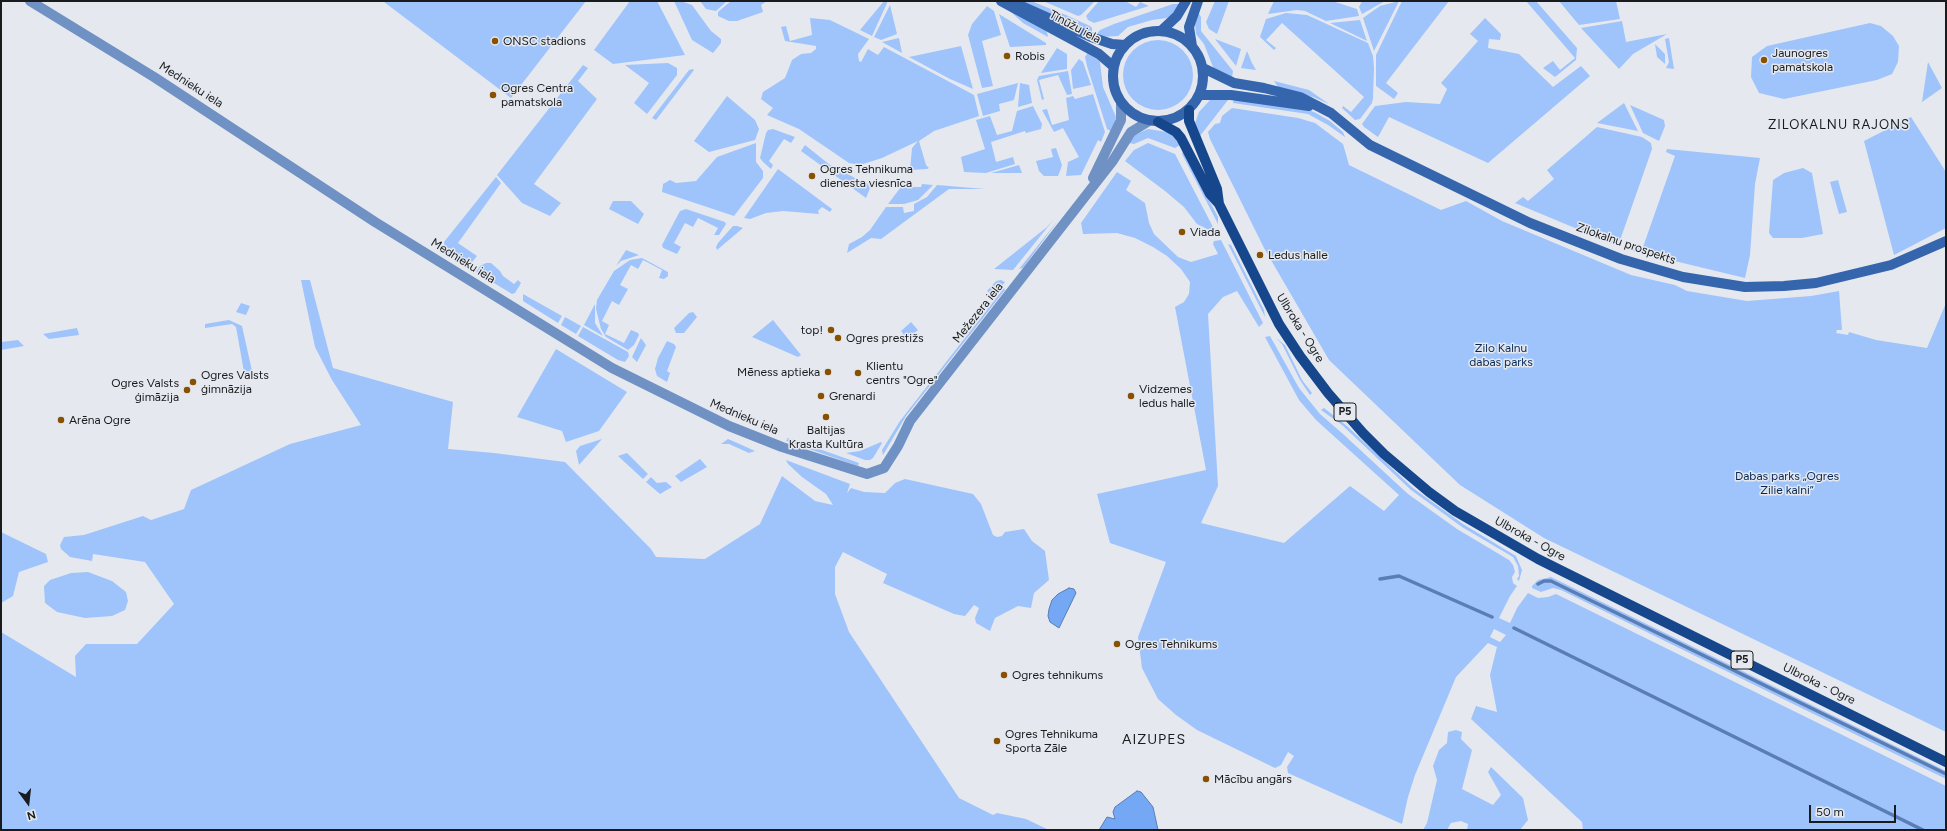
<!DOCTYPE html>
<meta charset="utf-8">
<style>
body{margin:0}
#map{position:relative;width:1947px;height:831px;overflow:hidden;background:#e5e9ef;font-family:Figtree,sans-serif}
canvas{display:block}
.frame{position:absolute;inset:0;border:2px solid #191b1d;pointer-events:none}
.north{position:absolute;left:8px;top:783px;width:40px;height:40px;-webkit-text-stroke:3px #e5e9ef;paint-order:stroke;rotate:165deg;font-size:11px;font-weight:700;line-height:16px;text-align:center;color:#191b1d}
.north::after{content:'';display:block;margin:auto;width:14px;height:18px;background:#191b1d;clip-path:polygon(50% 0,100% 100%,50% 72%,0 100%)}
.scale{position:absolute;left:1809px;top:805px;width:87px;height:18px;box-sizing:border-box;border:2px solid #191b1d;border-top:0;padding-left:5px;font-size:12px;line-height:14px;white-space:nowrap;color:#191b1d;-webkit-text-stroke:3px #e5e9ef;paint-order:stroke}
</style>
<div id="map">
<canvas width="1947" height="831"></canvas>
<div class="frame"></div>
<div class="north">N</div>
<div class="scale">50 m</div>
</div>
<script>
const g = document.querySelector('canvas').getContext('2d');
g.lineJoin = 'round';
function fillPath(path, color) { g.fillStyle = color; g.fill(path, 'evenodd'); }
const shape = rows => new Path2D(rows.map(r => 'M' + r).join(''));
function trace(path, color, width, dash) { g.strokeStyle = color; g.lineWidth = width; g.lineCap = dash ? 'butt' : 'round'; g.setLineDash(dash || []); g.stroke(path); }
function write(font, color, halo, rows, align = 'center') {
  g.font = font + ' Figtree,sans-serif'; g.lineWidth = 3; g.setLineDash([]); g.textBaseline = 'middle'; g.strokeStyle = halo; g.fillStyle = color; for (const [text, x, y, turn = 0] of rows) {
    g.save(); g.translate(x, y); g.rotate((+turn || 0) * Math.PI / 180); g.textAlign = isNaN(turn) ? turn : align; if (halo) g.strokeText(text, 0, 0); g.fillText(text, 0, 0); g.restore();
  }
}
fillPath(shape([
 [385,1,586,1,511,98,384,2],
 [630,1,657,1,685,55,613,64,594,50],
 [674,1,681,1,692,5,711,31,721,39,721,43,713,53,692,40],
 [700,1,727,1,716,11,706,9],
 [731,1,767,1,761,5,763,12,737,21,729,21,718,16,718,12],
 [884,1,888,1,872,36,860,30],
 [1020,1,1031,1,1066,15,1090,26,1092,28,1092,31,1091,32],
 [1043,1,1095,1,1081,15,1078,16],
 [1099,1,1125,1,1136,7,1140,2,1149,6,1094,23,1088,20,1086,16],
 [1215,1,1229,1,1217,34,1209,29,1206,22],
 [1274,1,1332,1,1357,9,1359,16,1326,21,1305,11,1297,10,1268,14],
 [1362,1,1385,1,1362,14,1359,7],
 [1399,1,1374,51,1363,18,1380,6],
 [1402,1,1449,1,1386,83,1398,93,1394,99,1376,86,1376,55],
 [1526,1,1536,1,1577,48,1576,60,1555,77,1543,68,1553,61,1560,70,1575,58],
 [1559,1,1616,1,1620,19,1579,25],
 [1173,4,1180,4,1175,13,1167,18,1152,20,1128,27,1118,36,1100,37,1097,34,1100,30,1114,24],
 [890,5,897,34,881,40,874,37],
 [987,6,994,11,1001,35,982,41,993,86,982,88,968,35,972,24],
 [1011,12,1043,28,1047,32,1048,37,1023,23],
 [1198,12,1201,17,1201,31,1233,71,1232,77,1218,73,1213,67,1204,44,1196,34,1195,24],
 [1286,13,1307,15,1368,43,1373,56,1374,68,1373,98,1372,103,1360,119,1355,120,1342,108,1343,106,1351,112,1364,97,1282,23,1266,40,1276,48,1274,50,1260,37,1266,19],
 [999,14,1046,43,1046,45,1010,47],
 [810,18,830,20,869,39,858,54,859,61,861,62,868,49,878,55,884,47,974,95,979,116,934,131,919,141,926,165,929,168,927,169,910,170,912,148,918,141,882,158,860,165,849,163,799,129,767,115,773,108,761,99,763,92,785,78,792,60,801,54,811,53,816,49,816,46,785,41,781,27,786,26,790,41,812,35],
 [1485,18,1501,34,1500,40,1489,39,1488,48,1519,54,1553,87,1581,66,1590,76,1488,163,1389,117,1378,137,1364,127,1362,124,1375,106,1406,102,1440,104,1447,89,1441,83,1478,41,1470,34],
 [1360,20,1367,41,1330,23],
 [1622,21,1626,42,1667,34,1633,54,1619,69,1581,28],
 [1870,23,1881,26,1893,36,1899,46,1898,62,1892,74,1877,80,1784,99,1759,93,1751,77,1752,57,1767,46],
 [899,38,902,53,882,42],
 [1669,38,1674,69,1666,68,1669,62,1665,39],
 [1215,39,1241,49,1236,66],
 '1123 75a35 35 0 1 1 70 0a35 35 0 1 1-70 0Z',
 [1655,44,1665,54,1665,64,1657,57],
 [961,46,973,89,950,79,909,57],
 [1057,48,1067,54,1067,69,1041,73],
 [1247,51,1252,63,1256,70,1241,68],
 [1088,52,1094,54,1100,62,1103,87,1116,117,1112,132,1107,129,1087,66,1085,57],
 [1079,59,1083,62,1091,85,1073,89,1071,70],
 [1928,62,1942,88,1922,102],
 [668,63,677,68,677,75,647,114,634,103,649,83,625,65],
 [583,65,588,68,578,81,597,99,534,184,561,203,550,216,522,203,497,175],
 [693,69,694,70,656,120,652,118,689,70],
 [1068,71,1072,94,1067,95,1058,75,1039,80,1044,99,1042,100,1037,80,1039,76],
 [1274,81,1309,90,1329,104,1313,97,1278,87],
 [1018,83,1014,100,999,104,1000,111,983,116,977,94],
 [1020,83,1029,85,1032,103,1018,107],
 [1093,94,1105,132,1101,142,1098,140,1081,175,1066,176,1068,162,1079,157,1063,128,1054,132,1042,110,1047,109,1052,125,1069,120,1066,98,1073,96,1075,99],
 [727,96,755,120,759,129,755,140,709,152,694,141],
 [1220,97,1229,97,1228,100,1200,136,1198,137,1194,126,1199,112,1210,100],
 [1234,98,1299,107,1314,112,1330,121,1343,132,1345,137,1328,125,1308,114,1233,103],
 [1624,103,1638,131,1597,123],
 [1630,105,1664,120,1665,126,1659,141,1643,133],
 [1033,106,1042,124,1041,129,1026,133,1025,131,991,142,996,162,1013,157,1015,164,986,173,964,172,961,157,985,149,976,120,990,116,997,135,1012,131,1017,111],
 [1232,108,1298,118,1315,123,1343,144,1349,165,1441,210,1466,201,1502,221,1631,275,1675,285,1687,291,1747,301,1811,296,1839,291,1842,330,1837,330,1836,333,1848,335,1849,332,1876,340,1927,348,1946,303,1946,732,1544,538,1460,485,1329,360,1264,248,1210,139,1208,132,1215,124,1220,123,1222,116],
 [1911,117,1946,172,1946,228,1894,255,1864,141],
 [1597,127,1642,137,1651,143,1652,149,1618,246,1515,203,1523,197,1528,201,1554,179,1547,170],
 [773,129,795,137,791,143,784,139,769,161,773,165,771,169,763,162,760,158,766,133,768,130],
 [1148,129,1167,132,1172,134,1180,145,1175,148,1148,138,1134,144,1129,143,1134,135],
 [756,143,756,162,763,171,763,178,734,216,662,192,663,184,670,180,676,183,696,181,717,157],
 [1148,143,1175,154,1214,229,1209,230,1197,224,1184,207,1165,191,1125,161,1134,150],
 [805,145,830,165,855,178,853,182,867,183,870,188,866,198,801,151],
 [1056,148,1062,165,1060,171,1058,176,1044,176,1039,171,1036,161,1053,157,1051,149],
 [1667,149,1760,158,1755,184,1750,255,1745,278,1633,251,1633,249,1643,247,1675,156,1666,152],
 [1183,151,1218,217,1218,224,1182,154],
 [1019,165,1022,173,991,173],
 [1803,168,1812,173,1823,234,1802,238,1773,238,1769,233,1773,180,1784,173],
 [778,169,832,209,830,212,822,207,818,211,819,214,783,211,766,213,750,219,744,218],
 [1117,172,1131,181,1126,190,1145,203,1149,223,1154,234,1178,257,1191,262,1218,254,1213,244,1214,241,1221,240,1263,323,1259,327,1237,291,1223,297,1208,314,1218,486,1201,523,1284,543,1350,486,1384,511,1399,495,1316,420,1299,400,1265,337,1270,336,1299,388,1320,414,1343,434,1408,494,1457,529,1509,560,1513,565,1515,572,1512,577,1513,583,1517,586,1510,596,1499,618,1510,623,1517,608,1528,593,1538,598,1548,597,1556,594,1946,786,1946,830,1583,830,1582,822,1471,719,1476,706,1497,712,1490,675,1497,647,1488,643,1456,677,1415,775,1408,797,1402,824,1288,773,1287,767,1294,756,1288,752,1281,765,1275,768,1197,730,1176,715,1158,699,1142,668,1138,637,1166,562,1110,543,1097,494,1206,470,1175,307,1184,302,1189,294,1190,282,1181,269,1167,256,1153,247,1135,238,1117,233,1083,234,1081,223],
 [1494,629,1506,635,1500,642,1490,637],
 [496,177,501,183,458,243,477,256,468,267,446,254,444,242],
 [1838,180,1847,212,1839,214,1830,182],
 [922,184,933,185,918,200,904,204,888,204,901,187,921,187],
 [937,185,985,189,949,189,881,239,871,238,847,253,849,244,862,237,870,230,886,207,903,207,904,213,914,211,914,204,927,197],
 [613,201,631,201,644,214,638,224,609,209],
 [686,209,725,222,726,224,719,235,714,235,718,228,698,218,693,227,685,223,674,243,681,247,677,254,663,248,662,245,680,211],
 [1055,218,1013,270,994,269,1047,227],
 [1057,222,1023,268,1019,269,1056,223],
 [733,226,737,226,743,228,717,250,716,247,718,243],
 [1228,244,1231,245,1264,310,1265,317],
 [626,250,639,255,621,261,616,266],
 [642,258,668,272,668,276,664,279,659,278,662,270,643,260,638,269,631,265,620,285,628,289,619,305,612,301,602,321,609,325,605,334,624,343,631,330,638,333,639,335,634,345,628,350,606,337,601,329,596,309,597,300,614,271,630,260],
 [486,263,491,263,500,271,503,276,514,284,518,280,521,283,515,293,512,294,476,272,480,266],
 [301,280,310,280,333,368,453,402,448,449,494,453,565,462,651,549,656,557,705,559,760,524,782,476,815,501,833,505,826,494,802,477,788,464,786,460,850,484,847,493,851,488,864,492,885,493,895,483,905,479,973,494,981,504,993,535,997,537,1002,536,1005,532,1024,529,1032,541,1045,551,1049,580,1034,593,1031,608,1018,606,995,618,990,631,976,623,975,618,979,608,974,605,965,616,954,614,883,583,887,574,843,552,835,567,835,594,849,632,959,798,993,815,997,813,1026,819,1049,830,1,830,1,632,76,677,75,656,86,644,137,644,174,604,145,562,93,554,92,561,70,557,61,549,60,545,64,537,84,535,143,516,151,520,184,509,191,490,290,444,361,425,332,380,315,347],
 [1001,280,1005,282,994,296,987,291,996,281],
 [1004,288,1005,290,906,416,883,455,882,450,900,421],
 [523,294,562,316,558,323,523,301],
 [241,303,250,306,246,315,236,312],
 [595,304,595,323,603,336,584,325],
 [693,312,697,317,684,333,676,333,674,328,689,313],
 [565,317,581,326,576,334,561,325],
 [229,320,242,326,252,371,244,372,236,327,232,324,205,328,205,324],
 [773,320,801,355,798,357,752,337],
 [911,322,918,330,907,339,901,331],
 [583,327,628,352,629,356,625,362,618,360,578,336],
 [77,328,79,335,49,339,43,334],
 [641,338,646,345,637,362,632,357],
 [1276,338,1285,345,1302,380,1312,393,1310,395,1300,380,1282,344],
 [18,340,24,346,1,350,1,342],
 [667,341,674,344,676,347,667,371,670,373,667,382,657,376,655,369,658,358],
 [556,349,627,392,599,431,566,442,562,431,517,417],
 [1324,408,1347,426,1413,488,1463,524,1516,556,1522,570,1519,581,1517,579,1519,576,1518,566,1513,557,1462,527,1411,490,1342,425,1321,410],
 [788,438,859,463,858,466,786,441],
 [602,439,579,465,576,451,580,446],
 [728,439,735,442,755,451,749,453,729,444,721,444],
 [881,442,882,443,873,458,870,460,865,460,846,453,860,451],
 [627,453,648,474,643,479,618,456],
 [700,459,707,467,681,482,675,476],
 [651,477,657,483,666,482,672,487,660,494,646,482],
 [1,532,46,554,48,562,19,572,13,596,1,603],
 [88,572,112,581,126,592,128,601,125,610,112,616,85,618,57,612,45,603,44,586,50,580,71,573],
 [1551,577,1946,771,1946,779,1561,590,1553,588,1541,592,1532,588,1532,586,1538,580],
 [1456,730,1462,732,1461,739,1472,750,1462,789,1493,805,1501,795,1488,772,1491,767,1523,798,1528,820,1520,830,1467,830,1468,824,1461,821,1451,823,1447,830,1423,830,1427,823,1437,780,1433,766,1439,750,1447,743,1448,732]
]), '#9fc3fb');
const water = shape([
 [1069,588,1074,589,1076,593,1059,628,1050,622,1048,616,1049,609,1052,600,1058,594,1069,588],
 [1137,791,1141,792,1153,807,1158,830,1099,830,1107,817,1115,819,1113,812,1115,807,1137,791]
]);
fillPath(water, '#74a7f4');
trace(water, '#597db4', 1);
trace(shape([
 [1380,579,1399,576,1492,617],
 [1538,584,1544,581,1551,581,1946,774],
 [1514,628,1923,830]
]), '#597db4', 3.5);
trace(shape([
 [30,1,154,77,375,222,612,368,729,426,782,447,867,474,884,468,898,446,910,421,1112,162,1131,132,1149,121],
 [1093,178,1121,120,1121,102]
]), '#7091c3', 10);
trace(shape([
 [1001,1,1099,54,1114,67],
 [1017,4,1091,37,1112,44,1125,45],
 '1113 76a45 45 0 1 1 90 0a45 45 0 1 1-90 0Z',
 [1161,31,1177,16,1186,1],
 [1192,46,1189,27,1198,1],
 [1203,68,1234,83,1264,88,1300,97,1331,113,1370,145,1530,223,1621,259,1683,277,1745,287,1784,286,1816,283,1891,265,1946,241],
 [1199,95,1231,95,1309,106]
]), '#3565ad', 10);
trace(shape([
 [1189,110,1189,121,1217,189,1219,204],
 [1158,122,1176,132,1181,138,1210,194,1219,204,1279,324,1300,356,1328,393,1363,433,1384,454,1429,492,1455,511,1538,559,1946,762]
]), '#16468c', 10);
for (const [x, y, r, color] of [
 [495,41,4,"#885101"],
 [1007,56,4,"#885101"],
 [1764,60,4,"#885101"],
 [493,95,4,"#885101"],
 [812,176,4,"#885101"],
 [1182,232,4,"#885101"],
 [1260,255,4,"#885101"],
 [831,330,4,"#885101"],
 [838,338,4,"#885101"],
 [828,372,4,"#885101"],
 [858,373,4,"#885101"],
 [193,382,4,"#885101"],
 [187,390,4,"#885101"],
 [821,396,4,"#885101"],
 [1131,396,4,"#885101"],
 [826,417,4,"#885101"],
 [61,420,4,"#885101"],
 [1117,644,4,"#885101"],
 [1004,675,4,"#885101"],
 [997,741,4,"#885101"],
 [1206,779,4,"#885101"]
]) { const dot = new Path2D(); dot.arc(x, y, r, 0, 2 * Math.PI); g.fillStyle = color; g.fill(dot); trace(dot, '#e5e9ef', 1.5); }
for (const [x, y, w] of [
 [1345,412,22],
 [1742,660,22]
]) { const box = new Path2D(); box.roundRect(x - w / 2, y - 9, w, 18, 3); g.fillStyle = '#e5e9ef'; g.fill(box); trace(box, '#191b1d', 1); }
write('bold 11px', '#191b1d', null, [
 ["P5",1345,412],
 ["P5",1742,660]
]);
write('12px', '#191b1d', '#e5e9ef', [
 ["Tīnūžu iela",1075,27,28],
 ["Mednieku iela",191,85,33],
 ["Zilokalnu prospekts",1626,244,19],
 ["Mednieku iela",463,261,32],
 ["Mežezera iela",978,313,-52],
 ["Ulbroka - Ogre",1300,328,58],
 ["Mednieku iela",744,417,23],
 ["Ulbroka - Ogre",1530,539,29],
 ["Ulbroka - Ogre",1819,684,26]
]);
write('12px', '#191b1d', '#e5e9ef', [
 ["ONSC stadions",503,41],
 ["Jaunogres",1772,53],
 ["pamatskola",1772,67],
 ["Robis",1015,56],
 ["Ogres Centra",501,88],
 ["pamatskola",501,102],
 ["Ogres Tehnikuma",820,169],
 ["dienesta viesnīca",820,183],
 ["Viada",1190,232],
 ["Ledus halle",1268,255],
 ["top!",823,330,"right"],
 ["Ogres prestižs",846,338],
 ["Klientu",866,366],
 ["centrs \"Ogre\"",866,380],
 ["Mēness aptieka",820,372,"right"],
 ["Ogres Valsts",201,375],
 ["ģimnāzija",201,389],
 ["Ogres Valsts",179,383,"right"],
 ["ģimāzija",179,397,"right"],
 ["Vidzemes",1139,389],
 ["ledus halle",1139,403],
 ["Grenardi",829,396],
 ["Arēna Ogre",69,420],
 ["Baltijas",826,430,"center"],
 ["Krasta Kultūra",826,444,"center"],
 ["Ogres Tehnikums",1125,644],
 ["Ogres tehnikums",1012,675],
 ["Ogres Tehnikuma",1005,734],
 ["Sporta Zāle",1005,748],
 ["Mācību angārs",1214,779]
], 'left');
write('12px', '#062756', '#e5e9ef', [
 ["Zilo Kalnu",1501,348],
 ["dabas parks",1501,362],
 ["Dabas parks „Ogres",1787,476],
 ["Zilie kalni”",1787,490]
]);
g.letterSpacing = '1px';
write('13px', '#191b1d', '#e5e9ef', [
 ["ZILOKALNU RAJONS",1839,125]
]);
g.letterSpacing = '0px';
g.letterSpacing = '1px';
write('14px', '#191b1d', '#e5e9ef', [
 ["AIZUPES",1154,740]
]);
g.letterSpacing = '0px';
</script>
